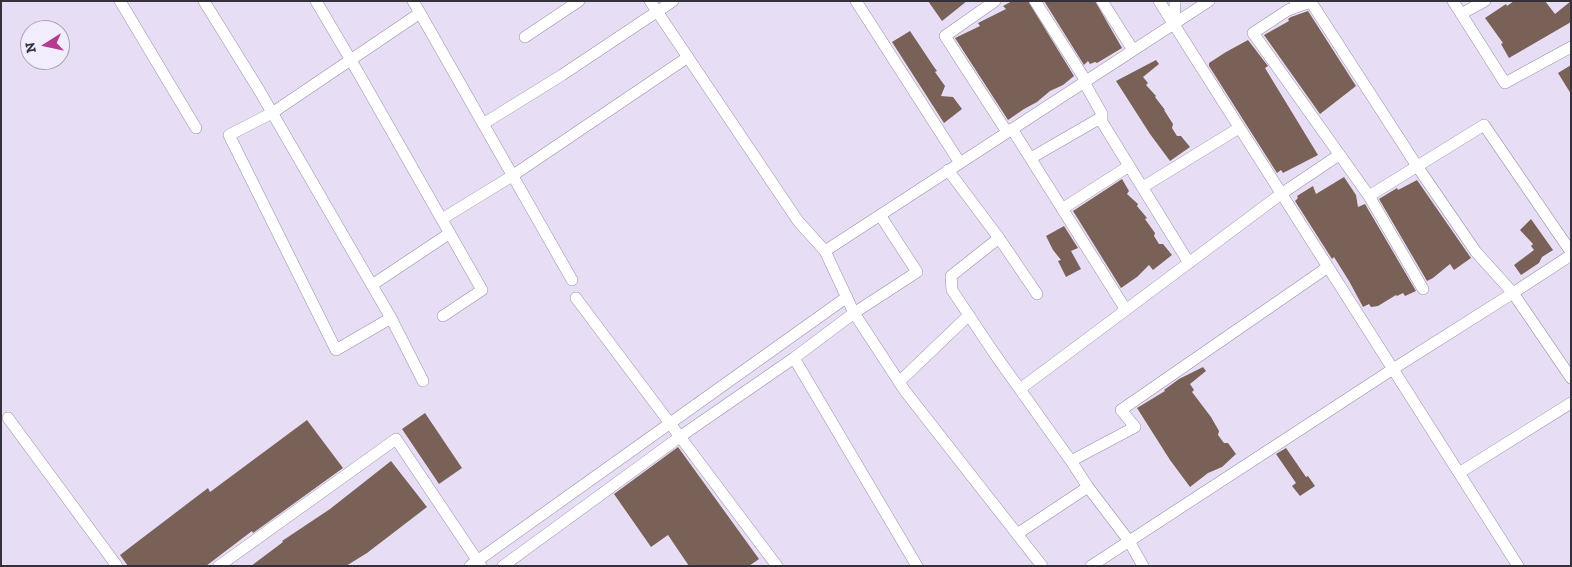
<!DOCTYPE html>
<style>
body{margin:0}
#map{position:relative;width:1572px;height:567px;overflow:hidden;background:#e7def6;font-family:"Zilla Slab",serif}
canvas{display:block}
.frame{position:absolute;inset:0;border:2px solid #35313b;pointer-events:none}
.north{position:absolute;left:20px;top:20px;width:50px;height:50px;box-sizing:border-box;background:#f2edfc;border:1px solid #a6a2af;border-radius:50%;rotate:260deg;font-size:14px;font-weight:700;line-height:20px;text-align:center;color:#35313b}
.north::after{content:'';display:block;margin:auto;width:18px;height:22px;background:#b43b90;clip-path:polygon(50% 0,100% 100%,50% 72%,0 100%)}
</style>
<div id="map">
<canvas width="1572" height="567"></canvas>
<div class="frame"></div>
<div class="north">N</div>
</div>
<script>
const g = document.querySelector('canvas').getContext('2d');
g.lineJoin = 'round';
function fillPath(path, color) { g.fillStyle = color; g.fill(path, 'evenodd'); }
const shape = rows => new Path2D(rows.map(r => 'M' + r).join(''));
function trace(path, color, width, dash) { g.strokeStyle = color; g.lineWidth = width; g.lineCap = dash ? 'butt' : 'round'; g.setLineDash(dash || []); g.stroke(path); }
fillPath(shape([
 [928,1,967,1,942,21],
 [1012,1,1028,1,1074,76,1063,85,1050,91,1037,102,1024,109,1008,120,955,38,980,26,978,23,1006,9,1003,6],
 [1044,1,1095,1,1122,48,1097,63,1095,62,1090,64,1088,61,1084,65],
 [1514,1,1545,1,1555,14,1571,1,1571,22,1509,58,1501,44,1503,43,1485,18,1506,4,1507,6],
 [1308,11,1356,86,1320,114,1264,35,1289,21,1288,19,1291,17],
 [910,31,934,67,937,71,935,72,945,86,941,96,953,97,962,109,944,123,892,42],
 [1248,40,1268,66,1265,68,1318,155,1283,173,1281,170,1277,173,1209,66,1209,63,1226,52],
 [1156,60,1159,64,1143,77,1148,83,1146,85,1156,96,1155,97,1165,110,1164,110,1173,124,1172,128,1177,136,1181,136,1190,147,1170,161,1150,134,1116,81],
 [1571,65,1571,94,1558,73],
 [1344,177,1356,195,1358,207,1365,204,1416,291,1405,296,1403,293,1397,296,1396,295,1378,306,1371,307,1369,304,1363,307,1349,281,1334,257,1332,259,1295,201,1298,198,1297,196,1313,186,1316,194],
 [1122,179,1129,191,1127,194,1138,204,1137,206,1147,218,1145,219,1155,233,1154,236,1159,244,1163,244,1172,255,1153,270,1149,265,1137,277,1121,288,1073,211],
 [1417,180,1471,258,1454,270,1450,264,1433,278,1427,281,1379,199,1397,188,1398,190],
 [1531,219,1553,250,1542,257,1539,263,1521,275,1514,265,1534,250,1531,246,1533,244,1520,230],
 [1064,226,1078,248,1071,251,1081,269,1066,277,1058,261,1061,260,1053,250,1046,236],
 [1203,367,1206,371,1190,384,1194,390,1192,392,1211,417,1219,431,1218,435,1224,443,1228,443,1236,454,1222,467,1208,473,1190,487,1170,460,1137,408,1165,391,1164,390,1179,379],
 [425,413,462,468,439,484,402,429],
 [307,420,343,468,253,533,252,531,206,566,128,566,120,555,208,488,210,492],
 [678,447,759,559,749,566,689,566,668,535,651,547,614,494],
 [1286,448,1306,477,1308,476,1315,486,1300,496,1292,486,1296,483,1276,454],
 [391,461,427,507,367,553,346,566,251,566,283,542,282,541,330,509]
]), '#796158');
const minor = shape([
 [120,1,196,128],
 [204,1,259,90,391,318,423,381],
 [316,1,359,74,482,290,443,316],
 [413,1,420,13],
 [650,1,798,221,825,251,854,313,905,391,1042,566],
 [856,1,960,163],
 [995,1,945,36,1007,132],
 [1035,1,1086,81],
 [1102,1,1133,50],
 [1159,1,1459,473],
 [1295,1,1299,6,1288,10,1253,33,1369,196,1484,125,1571,252],
 [1453,1,1505,83,1571,47],
 [1299,6,1311,2,1417,166,1476,252,1513,293,1571,255],
 [1461,14,1485,1],
 [1174,24,1175,1],
 [525,37,579,1],
 [1084,82,1102,114,1102,122,1189,263],
 [483,124,562,75,673,1],
 [1012,129,1126,310],
 [1031,158,1102,117],
 [948,170,999,238,1037,294],
 [1143,187,1239,128],
 [1369,196,1423,289],
 [1062,209,1129,166],
 [442,219,512,176,688,57],
 [999,238,951,276,952,290,994,353,1071,461],
 [825,251,1209,1],
 [372,285,450,233],
 [576,298,777,566],
 [391,318,336,350,229,135,272,113,420,13,572,280],
 [794,358,917,566],
 [899,382,969,315],
 [1020,389,1281,194,1339,155],
 [8,418,117,566],
 [1088,487,1129,541,1143,566],
 [1017,534,1088,487,1071,461,1135,427,1121,410,1328,267],
 [219,566,396,439,481,566],
 [470,566,847,297],
 [503,566,681,436,794,358,854,313,917,272,880,215],
 [1091,566,1393,369,1513,293,1571,378],
 [1518,566,1459,473,1571,403]
]);
trace(minor, '#978fa5', 12);
trace(minor, '#fff', 11);
</script>
